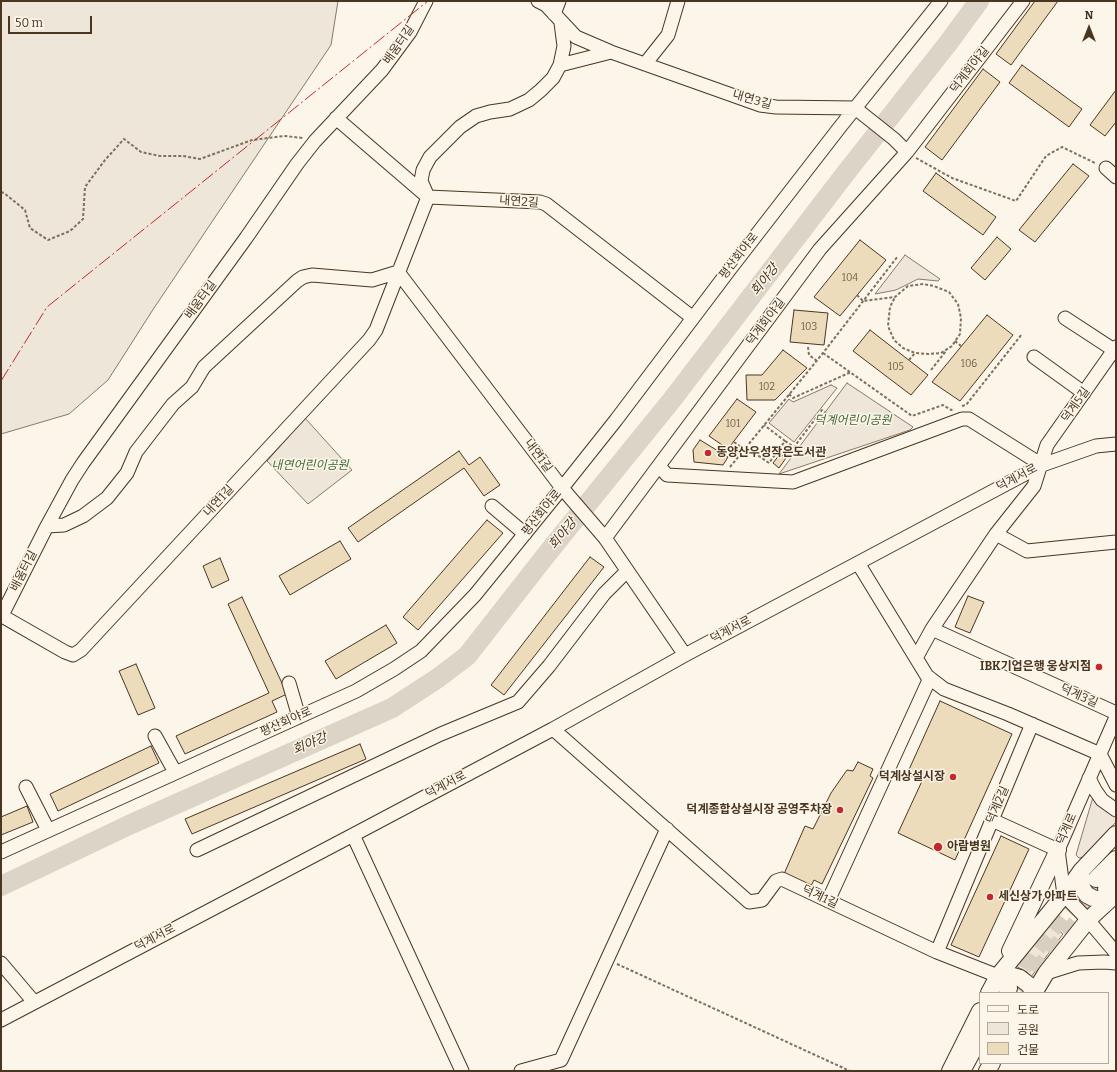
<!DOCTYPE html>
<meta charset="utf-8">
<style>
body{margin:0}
#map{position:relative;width:1117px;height:1072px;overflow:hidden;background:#fbf6e9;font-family:Bitter,"Noto Sans KR",serif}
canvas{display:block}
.frame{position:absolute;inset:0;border:2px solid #4a3520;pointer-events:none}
.legend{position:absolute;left:979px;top:992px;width:130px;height:72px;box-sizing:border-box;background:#fbf6e9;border:1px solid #b4a999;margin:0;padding:5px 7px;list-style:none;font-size:12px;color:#4a3520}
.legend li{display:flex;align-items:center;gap:8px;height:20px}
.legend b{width:20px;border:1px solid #b4a999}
.north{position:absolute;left:1069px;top:8px;width:40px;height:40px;-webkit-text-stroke:3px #fbf6e9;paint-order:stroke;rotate:0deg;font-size:11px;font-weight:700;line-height:16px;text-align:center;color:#4a3520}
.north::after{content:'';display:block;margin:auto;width:14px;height:18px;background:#4a3520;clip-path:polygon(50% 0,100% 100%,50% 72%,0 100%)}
.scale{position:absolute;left:8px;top:16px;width:84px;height:18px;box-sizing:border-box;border:2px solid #4a3520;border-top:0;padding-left:5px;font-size:12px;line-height:14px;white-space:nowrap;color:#4a3520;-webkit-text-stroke:3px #fbf6e9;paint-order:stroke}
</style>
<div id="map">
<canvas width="1117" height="1072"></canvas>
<div class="frame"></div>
<ul class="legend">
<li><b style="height:5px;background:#fbf6e9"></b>도로</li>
<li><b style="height:11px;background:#ede6d9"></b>공원</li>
<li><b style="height:11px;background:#ecdcbc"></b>건물</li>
</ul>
<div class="north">N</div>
<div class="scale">50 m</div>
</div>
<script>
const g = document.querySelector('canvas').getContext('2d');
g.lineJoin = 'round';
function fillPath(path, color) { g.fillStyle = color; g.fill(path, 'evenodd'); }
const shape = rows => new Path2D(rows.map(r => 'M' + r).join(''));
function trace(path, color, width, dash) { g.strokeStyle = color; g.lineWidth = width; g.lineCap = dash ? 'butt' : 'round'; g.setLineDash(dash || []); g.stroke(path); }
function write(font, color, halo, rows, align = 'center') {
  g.font = font + ' Bitter,"Noto Sans KR",serif'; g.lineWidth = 3; g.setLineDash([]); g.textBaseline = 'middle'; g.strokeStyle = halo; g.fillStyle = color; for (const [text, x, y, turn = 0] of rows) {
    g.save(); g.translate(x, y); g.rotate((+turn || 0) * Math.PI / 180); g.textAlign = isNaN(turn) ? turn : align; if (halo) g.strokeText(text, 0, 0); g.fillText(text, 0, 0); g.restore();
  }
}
const green = shape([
 [1,1,338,1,331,45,154,308,108,380,69,414,1,434,1,1],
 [905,255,940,279,938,281,918,279,896,290,875,294,905,255],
 [847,383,913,427,910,430,779,474,847,383],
 [831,385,837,388,794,442,769,423,789,399,793,402,831,385],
 [305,418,352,470,308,504,267,461,305,418],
 [1093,797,1116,814,1116,822,1083,857,1079,858,1076,855,1093,797],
 [1048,922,1063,934,1031,977,1027,972,1014,965,1048,922]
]);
fillPath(green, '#ede6d9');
trace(green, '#887966', 1);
trace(shape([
 [1,886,129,825,392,708,438,678,467,656,550,550,671,401,845,174,949,42,979,1]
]), '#dcd4c6', 20);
const building = shape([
 [1035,1,1058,1,1011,65,996,54,1035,1],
 [1022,65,1082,109,1069,127,1009,83,1022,65],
 [983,69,1000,82,942,160,925,147,983,69],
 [1116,90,1116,122,1105,136,1090,125,1116,90],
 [1073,164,1089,176,1035,242,1019,230,1073,164],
 [936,173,996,217,983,235,923,191,936,173],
 [997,237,1011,249,985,280,971,268,997,237],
 [860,240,886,260,840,316,814,297,860,240],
 [794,310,828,313,824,345,790,342,794,310],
 [987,315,1013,335,960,401,932,382,987,315],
 [870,330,928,375,911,395,853,351,870,330],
 [783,350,807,368,775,400,747,400,746,375,762,375,783,350],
 [737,399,756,412,728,449,709,436,737,399],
 [700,440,728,457,723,465,694,462,693,450,700,440],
 [459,451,469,465,480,457,500,485,484,496,464,468,358,542,348,528,459,451],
 [780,454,786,458,779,468,773,463,780,454],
 [487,520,503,533,418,630,403,617,487,520],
 [340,541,351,559,290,595,279,576,340,541],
 [590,557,604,567,504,695,491,685,590,557],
 [220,558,229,580,212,588,203,566,220,558],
 [968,596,984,602,970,633,955,627,968,596],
 [242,597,287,694,272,701,277,712,185,754,176,736,269,693,228,604,242,597],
 [386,625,397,643,336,679,325,661,386,625],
 [136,664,155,708,138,715,119,671,136,664],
 [940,701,1012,734,955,860,898,833,922,781,907,774,940,701],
 [360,744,366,759,192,834,185,819,360,744],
 [151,746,159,763,58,811,50,794,151,746],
 [858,762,873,769,870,776,873,778,822,884,814,880,811,886,784,874,805,826,813,829,831,793,847,770,853,771,858,762],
 [27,806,33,822,1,835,1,817,27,806],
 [1001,836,1029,849,979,957,951,945,1001,836]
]);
fillPath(building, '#ecdcbc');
trace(building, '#4a3520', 1);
trace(shape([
 [1010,988,1033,954,1069,909,1096,879],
 [1023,993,1042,963,1087,909,1106,890]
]), '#d8cfc1', 16, [16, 8]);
const minor = shape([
 [538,1,546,5,576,37,611,52,760,105,776,107,855,108,894,139,907,152],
 [554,14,559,1],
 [645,64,668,35,678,1],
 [560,65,564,46,561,23],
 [336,118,428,197,540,202,546,204,693,318],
 [1106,168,1116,177],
 [398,272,562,488,605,538,685,655],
 [1065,318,1114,350],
 [1034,357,1084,393],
 [659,466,667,475,793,482,962,419,969,419,1042,465],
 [492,506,525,534],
 [47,526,64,525,83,516,107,498,127,473,136,452,173,404,192,387,204,367,297,281,303,277,312,275,372,280,398,272],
 [996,534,1027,551,1116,542],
 [605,538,820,249,907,152,1023,1],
 [858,563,927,676,944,689,1008,714,1100,754,1116,785],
 [2,616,65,652,73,655,81,650,369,340,376,330,428,197,421,181,423,170,430,157,460,127,476,116,490,112,510,109,529,100,541,90,553,78,560,65,611,52],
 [1,617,47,526,72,480,83,463,246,238,297,164,315,141,382,70,410,32,426,1],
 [932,629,1116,713],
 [916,658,932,629,996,534,1034,486,1047,445,1116,347],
 [289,683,299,717],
 [1116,717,1058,850,1064,895,1088,920,1116,953],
 [553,729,749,902,762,900,776,881,782,879,937,952,998,976],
 [155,736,175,772],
 [1089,778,1095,790,1102,800,1116,810],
 [26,787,48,830],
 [992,820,1058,850],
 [353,835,462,1071],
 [197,850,441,734,518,702,549,666,604,594,627,571],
 [1,852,356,691,394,669,421,651,475,595,562,488,616,420,730,269,840,127,941,1],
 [828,901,930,678],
 [937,952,1032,724],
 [1,963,34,1002],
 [1046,973,1078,963,1104,962,1116,963],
 [1,1020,353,835,553,729,685,655,1042,465,1096,446,1116,444],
 [521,1071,561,1060,667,829]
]);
const major = shape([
 [1081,871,1082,888,1087,895,1093,898,1104,900,1113,898],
 [1096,879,1116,859],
 [1106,889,1116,879],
 [1010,951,1058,850],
 [995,981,1005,977,1013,976,1020,978,1029,985,1034,993],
 [989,993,998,976,1064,895,1081,871,1116,834],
 [1007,993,1009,988],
 [1034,993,1046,973,1088,920,1116,894],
 [950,1071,980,1011],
 [962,1071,980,1038],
 [987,1071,992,1063]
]);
trace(minor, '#4a3520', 15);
trace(major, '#4a3520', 18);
trace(shape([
 [916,158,952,178,1016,201,1046,156,1062,147,1095,163],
 [1,192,4,193,25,210,30,228,48,240,70,231,83,219,85,187,105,160,124,139,141,152,160,156,183,156,200,159,252,140,284,136,303,138],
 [857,295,863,301,895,297,908,286,923,284,934,286,949,292,958,304,961,318,960,334,952,346,941,353,928,354,915,353,903,348,894,340,888,326,890,307,895,297],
 [955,341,961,346],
 [808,347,809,355,817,361],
 [823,353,912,416,943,405,951,410,953,409],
 [909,360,915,353],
 [931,370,946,351],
 [789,394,793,398,851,372],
 [962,406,966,405,1022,334],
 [785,441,794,447,822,410,836,421],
 [734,442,744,449],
 [746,447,769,463,785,441,764,425],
 [730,467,823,353,898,256],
 [617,964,850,1071]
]), '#7f6f5c', 2, [3, 2]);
trace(minor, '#fbf6e9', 13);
trace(major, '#fbf6e9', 16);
trace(shape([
 [1,381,47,307,428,1]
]), '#c62828', 1, [14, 3, 2, 3]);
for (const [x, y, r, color] of [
 [708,453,4,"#c62828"],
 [1099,667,4,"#c62828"],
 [953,777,4,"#c62828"],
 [840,810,4,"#c62828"],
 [938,847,5,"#c62828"],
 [990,897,4,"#c62828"]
]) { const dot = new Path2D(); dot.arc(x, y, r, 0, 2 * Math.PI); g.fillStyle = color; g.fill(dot); trace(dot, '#fbf6e9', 1.5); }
write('10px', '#725f47', null, [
 ["104",850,278],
 ["103",809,327],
 ["106",969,364],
 ["105",896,367],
 ["102",767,387],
 ["101",733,424]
]);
write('12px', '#4a3520', '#fbf6e9', [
 ["배움터길",399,45,-55],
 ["덕계회야길",970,70,-52],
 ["내연3길",752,100,16],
 ["내연2길",519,202,4],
 ["평산회야로",739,256,-52],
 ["배움터길",201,300,-54],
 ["덕계회야길",766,322,-53],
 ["덕계5길",1076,405,-55],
 ["내연1길",538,456,53],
 ["덕계서로",1017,478,-28],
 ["내연1길",219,501,-47],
 ["평산회야로",542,513,-51],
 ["배움터길",24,571,-63],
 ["덕계서로",731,630,-28],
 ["덕계3길",1079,696,24],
 ["평산회야로",286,722,-24],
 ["덕계서로",446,785,-28],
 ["덕계2길",998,805,-67],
 ["덕계로",1067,829,-67],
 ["덕계1길",820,897,25],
 ["덕계서로",155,938,-28]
]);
write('italic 12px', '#436837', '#fbf6e9', [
 ["덕계어린이공원",853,421],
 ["내연어린이공원",310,466]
]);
write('bold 12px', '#4a3520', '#fbf6e9', [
 ["동양산우성작은도서관",716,453],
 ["IBK기업은행 웅상지점",1091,667,"right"],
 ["덕계상설시장",945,777,"right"],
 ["덕계종합상설시장 공영주차장",832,810,"right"],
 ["아람병원",947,847],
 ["세신상가 아파트",998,897]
], 'left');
write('italic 13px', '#4a3520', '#fbf6e9', [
 ["회야강",765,280,-52],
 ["회야강",563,534,-51],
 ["회야강",310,744,-24]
]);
</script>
